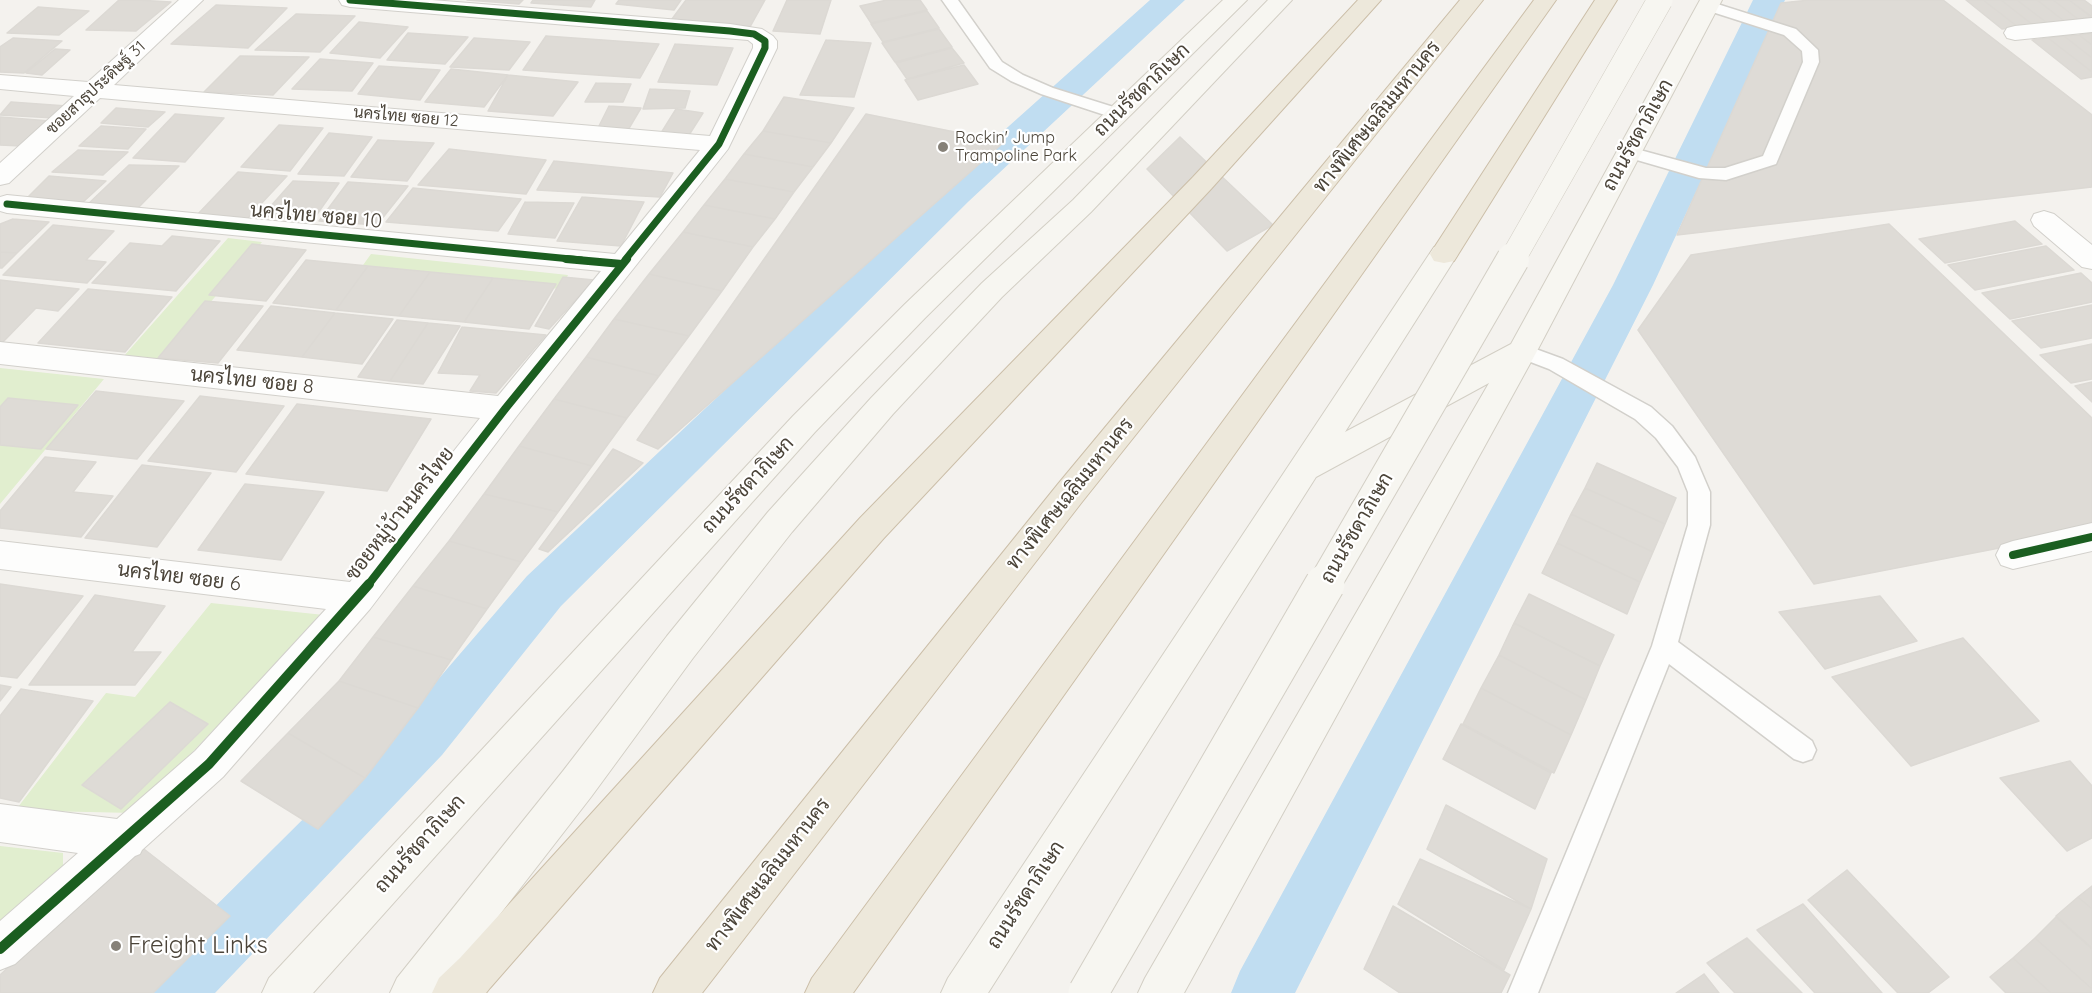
<!DOCTYPE html>
<meta charset="utf-8">
<style>
body{margin:0}
canvas{display:block;background:#f4f2ee}
</style>
<canvas width="2092" height="993"></canvas>
<script>
const g = document.querySelector('canvas').getContext('2d');
g.lineJoin = 'round';
function fillPath(path, color) { g.fillStyle = color; g.fill(path, 'evenodd'); }
const shape = rows => new Path2D(rows.map(r => 'M' + r).join(''));
function trace(path, color, width, dash) { g.strokeStyle = color; g.lineWidth = width; g.lineCap = dash ? 'butt' : 'round'; g.setLineDash(dash || []); g.stroke(path); }
function write(font, color, halo, rows, align = 'center') {
  g.font = font + ' Quicksand,Sarabun,sans-serif'; g.lineWidth = 4.5; g.setLineDash([]); g.textBaseline = 'middle'; g.strokeStyle = halo; g.fillStyle = color; for (const [text, x, y, turn = 0] of rows) {
    g.save(); g.translate(x, y); g.rotate((+turn || 0) * Math.PI / 180); g.textAlign = isNaN(turn) ? turn : align; if (halo) g.strokeText(text, 0, 0); g.fillText(text, 0, 0); g.restore();
  }
}
fillPath(shape([
 [228,238,262,242,161,360,124,356],
 [371,254,568,275,561,289,358,272],
 [0,368,104,379,0,504],
 [211,603,324,615,134,813,42,811,18,807,106,693,135,697],
 [0,846,63,853,63,868,0,926]
]), '#e1eecf');
fillPath(shape([
 [1150,0,1185,0,969,201,561,606,442,755,215,993,141,993,150,971,404,719,527,576,943,185,1150,0],
 [1753,0,1785,0,1653,285,1295,993,1231,993,1240,971,1613,285,1753,0]
]), '#c0ddf1');
const building = shape([
 [119,0,137,0,171,2,136,31,86,30,119,0],
 [467,0,523,0,519,4,467,0],
 [533,0,595,0,591,7,531,3,533,0],
 [619,0,681,0,674,10,616,4,619,0],
 [686,0,765,0,750,27,672,19,686,0],
 [787,0,831,0,820,34,773,31,787,0],
 [887,0,920,0,927,10,871,23,860,6,887,0],
 [1810,0,1943,0,2092,115,2092,187,1677,235,1781,3,1810,0],
 [1966,0,1983,0,2018,27,2002,29,1966,0],
 [1983,0,2001,0,2033,25,2018,27,1983,0],
 [2001,0,2017,0,2047,23,2033,25,2001,0],
 [2017,0,2037,0,2064,21,2047,23,2017,0],
 [2037,0,2053,0,2078,19,2064,21,2037,0],
 [2053,0,2069,0,2091,17,2078,19,2053,0],
 [2069,0,2084,0,2092,6,2092,17,2069,0],
 [216,5,287,8,248,48,171,44,216,5],
 [38,7,89,11,59,35,7,33,38,7],
 [927,11,939,28,883,42,871,24,927,11],
 [296,14,355,16,320,52,255,50,296,14],
 [359,22,408,27,380,58,330,53,359,22],
 [939,29,952,47,895,62,882,43,939,29],
 [408,33,468,37,445,64,387,60,408,33],
 [2092,33,2092,45,2079,35,2092,33],
 [2079,35,2092,45,2092,58,2064,36,2079,35],
 [546,36,659,44,640,78,523,70,546,36],
 [2064,36,2092,58,2092,72,2048,38,2064,36],
 [13,38,62,41,24,73,0,72,0,47,13,38],
 [474,38,530,42,509,70,450,67,474,38],
 [2048,38,2092,72,2092,77,2081,79,2032,40,2048,38],
 [826,40,871,43,854,97,800,95,826,40],
 [675,44,733,48,717,85,658,82,675,44],
 [952,48,964,63,907,79,896,63,952,48],
 [55,49,70,50,42,75,26,73,55,49],
 [240,56,309,57,273,95,204,92,240,56],
 [320,59,373,63,352,91,292,89,320,59],
 [964,65,978,84,918,100,905,80,964,65],
 [379,66,440,70,420,100,358,94,379,66],
 [451,69,508,75,484,107,425,102,451,69],
 [508,75,578,82,553,116,488,111,508,75],
 [596,83,631,84,623,102,585,102,596,83],
 [650,89,690,91,685,108,643,109,650,89],
 [784,97,854,108,831,143,763,131,784,97],
 [11,102,67,106,55,118,0,115,11,102],
 [609,106,641,108,628,130,598,128,609,106],
 [116,108,165,112,148,127,101,123,116,108],
 [676,109,703,113,689,135,661,133,676,109],
 [175,114,224,118,185,162,133,158,175,114],
 [866,114,1004,142,658,449,637,440,866,114],
 [0,117,50,121,21,146,0,145,0,117],
 [279,125,323,128,290,171,241,167,279,125],
 [101,126,146,129,128,149,79,146,101,126],
 [763,131,831,143,813,167,744,154,763,131],
 [329,133,372,137,344,176,298,174,329,133],
 [1180,137,1273,225,1227,251,1147,169,1180,137],
 [378,140,434,143,407,181,351,177,378,140],
 [449,149,546,160,526,194,418,185,449,149],
 [78,150,128,152,103,175,52,172,78,150],
 [744,154,813,167,794,192,725,179,744,154],
 [554,161,673,173,660,197,537,190,554,161],
 [129,165,179,166,135,211,86,206,129,165],
 [238,172,287,176,246,220,196,216,238,172],
 [49,176,106,181,82,203,27,198,49,176],
 [725,179,794,192,775,219,704,205,725,179],
 [293,181,339,183,313,220,262,216,293,181],
 [348,182,408,186,377,225,319,221,348,182],
 [413,188,521,199,498,231,386,222,413,188],
 [582,197,644,202,621,246,557,241,582,197],
 [525,202,574,203,555,238,508,234,525,202],
 [704,205,775,219,753,247,683,232,704,205],
 [13,219,49,222,17,253,0,252,0,224,13,219],
 [2015,221,2042,244,1945,263,1919,239,2015,221],
 [1889,224,2092,418,2092,530,1814,584,1638,330,1691,255,1889,224],
 [53,225,114,231,86,260,106,262,87,283,3,275,53,225],
 [683,232,753,247,722,291,649,274,683,232],
 [172,236,220,241,176,291,92,283,130,243,162,246,172,236],
 [252,244,306,250,266,301,209,295,252,244],
 [2046,246,2074,270,1975,290,1948,265,2046,246],
 [0,252,17,253,2,268,0,268,0,252],
 [306,260,368,266,336,310,273,303,306,260],
 [368,266,430,272,399,316,336,310,368,266],
 [430,272,493,278,464,322,399,316,430,272],
 [2081,273,2092,283,2092,302,2010,319,1982,293,2081,273],
 [649,274,722,291,689,336,614,319,649,274],
 [563,277,594,280,549,329,535,326,563,277],
 [493,278,556,284,529,329,464,322,493,278],
 [0,280,79,289,58,311,36,308,2,343,0,342,0,280],
 [88,289,172,297,125,352,38,343,88,289],
 [205,301,263,306,218,363,158,358,205,301],
 [2092,305,2092,338,2041,348,2012,321,2092,305],
 [271,306,335,313,302,357,237,350,271,306],
 [335,313,393,319,362,364,302,357,335,313],
 [614,319,689,336,659,376,586,357,614,319],
 [397,320,428,323,390,381,358,377,397,320],
 [428,323,460,326,423,384,390,381,428,323],
 [462,327,546,335,496,393,470,391,480,375,438,373,462,327],
 [2092,344,2092,379,2071,383,2040,355,2092,344],
 [586,357,659,376,627,418,554,399,586,357],
 [2092,382,2092,402,2075,386,2092,382],
 [96,391,184,401,137,459,46,449,96,391],
 [200,396,284,406,236,472,148,461,200,396],
 [8,398,78,405,41,449,0,445,0,407,8,398],
 [554,399,627,418,592,466,519,446,554,399],
 [297,404,431,419,387,491,246,474,297,404],
 [519,446,592,466,558,512,484,494,519,446],
 [613,449,643,463,548,552,539,549,613,449],
 [45,457,96,462,73,492,113,496,81,537,0,528,0,511,45,457],
 [1597,463,1676,498,1665,524,1585,488,1597,463],
 [142,465,211,473,157,547,85,538,142,465],
 [245,484,324,492,281,560,198,550,245,484],
 [1585,488,1665,524,1653,552,1571,514,1585,488],
 [484,494,558,512,521,562,449,541,484,494],
 [1571,514,1653,552,1640,582,1557,543,1571,514],
 [449,541,521,562,487,609,413,586,449,541],
 [1557,543,1640,582,1627,614,1542,573,1557,543],
 [0,584,83,596,17,678,0,676,0,584],
 [413,586,487,609,451,660,373,637,413,586],
 [1529,594,1614,635,1600,666,1514,623,1529,594],
 [95,595,165,606,132,652,161,652,135,685,29,685,95,595],
 [1880,596,1917,641,1825,669,1779,612,1880,596],
 [1514,623,1600,666,1586,700,1499,655,1514,623],
 [373,637,451,660,418,708,339,681,373,637],
 [1963,638,2039,721,1911,766,1832,677,1963,638],
 [1499,655,1586,700,1571,735,1481,688,1499,655],
 [339,681,418,708,365,778,288,733,339,681],
 [0,685,11,687,0,701,0,685],
 [1481,688,1571,735,1554,773,1463,724,1481,688],
 [21,689,93,701,19,802,0,798,0,716,21,689],
 [170,702,208,724,121,809,82,785,170,702],
 [1461,724,1551,773,1535,809,1443,759,1461,724],
 [288,733,365,778,318,829,241,781,288,733],
 [2070,761,2092,786,2092,838,2067,851,2000,778,2070,761],
 [1446,805,1547,859,1531,909,1427,849,1446,805],
 [140,846,230,916,153,993,0,993,0,975,140,846],
 [1420,859,1531,909,1504,970,1398,904,1420,859],
 [1847,870,1949,977,1928,993,1898,993,1808,900,1847,870],
 [2092,886,2092,909,2078,897,2092,886],
 [2078,897,2092,909,2092,948,2056,916,2078,897],
 [1803,904,1882,993,1815,993,1757,930,1803,904],
 [1393,906,1510,975,1501,993,1400,993,1364,969,1393,906],
 [2056,917,2092,949,2092,989,2035,938,2056,917],
 [1747,938,1802,993,1735,993,1707,963,1747,938],
 [2035,938,2092,989,2092,993,2051,993,2013,958,2035,938],
 [2013,958,2051,993,2006,993,1990,977,2013,958],
 [1704,974,1719,993,1676,993,1704,974]
]);
fillPath(building, '#dedbd6');
trace(building, '#dcd9d4', 1.5);
const service = shape([
 [942,0,958,0,1002,62,1023,75,1053,88,1123,110,1125,114,1117,119,1041,94,1011,81,990,68,942,0],
 [1708,1,1796,29,1818,50,1819,62,1776,164,1726,180,1699,178,1623,156,1620,152,1623,148,1629,147,1706,168,1725,168,1763,156,1803,62,1802,51,1784,35,1703,9,1700,6,1708,1],
 [1522,344,1563,359,1651,407,1672,426,1695,457,1710,492,1710,525,1678,642,1812,741,1816,750,1812,759,1803,762,1794,759,1669,664,1538,993,1508,993,1652,646,1688,525,1688,492,1678,467,1656,438,1635,419,1549,369,1515,356,1512,351,1515,346,1522,344]
]);
const minor = shape([
 [179,0,203,0,114,85,710,136,753,48,753,44,748,40,350,7,342,5,339,0,432,0,730,24,762,29,773,36,777,41,777,48,728,149,516,417,370,609,223,777,142,850,140,854,135,856,15,964,0,970,0,921,78,853,0,842,0,804,117,819,195,751,326,609,0,569,0,541,350,582,480,418,0,364,0,342,498,396,601,271,7,213,0,211,0,197,7,195,615,254,700,150,100,98,9,183,0,185,0,163,74,96,0,89,0,75,88,82,179,0],
 [2092,18,2092,32,2015,40,2007,38,2004,33,2007,28,2015,26,2092,18],
 [2044,211,2054,214,2092,245,2092,269,2082,267,2034,226,2031,220,2034,214,2044,211],
 [2092,523,2092,551,2013,569,2001,565,1996,555,2001,545,2013,541,2092,523]
]);
const secondary = shape([
 [1223,0,1247,0,925,318,815,432,313,993,262,993,269,978,793,416,905,304,1223,0],
 [1268,0,1292,0,1091,212,1002,297,893,414,792,532,693,658,591,797,439,993,390,993,397,978,563,771,667,636,768,512,871,398,982,283,1073,200,1268,0],
 [1700,0,1722,0,1537,351,1184,993,1138,993,1145,978,1489,383,1316,477,988,993,941,993,948,978,1434,247,1444,245,1454,247,1458,254,1345,432,1511,344,1700,0]
]);
const motorway = shape([
 [1358,0,1381,0,1211,189,884,538,490,988,486,993,432,993,439,978,460,958,860,518,1193,177,1358,0],
 [1460,0,1483,0,1082,502,702,993,653,993,660,978,1058,484,1460,0],
 [1534,0,1556,0,853,993,805,993,812,978,1534,0],
 [1595,0,1617,0,1454,261,1444,263,1434,261,1430,254,1595,0]
]);
trace(service, '#d2d0cb', 3);
trace(minor, '#d2d0cb', 2);
trace(secondary, '#d3cfc5', 2);
trace(motorway, '#ccbfa9', 2);
fillPath(service, '#fdfdfc');
fillPath(minor, '#fdfdfc');
fillPath(secondary, '#f7f6f1');
fillPath(motorway, '#ede8db');
const secondaryBridgeFar2 = shape([
 [1512,260,1660,0]
]);
const secondaryBridgeFar1 = shape([
 [1324,585,1513,259]
]);
const secondaryBridge = shape([
 [1088,993,1325,584]
]);
trace(secondaryBridgeFar2, '#d3cfc5', 26, []);
trace(secondaryBridgeFar1, '#d3cfc5', 34, []);
trace(secondaryBridge, '#d3cfc5', 41, []);
trace(secondaryBridgeFar2, '#f7f6f1', 25);
trace(secondaryBridgeFar1, '#f7f6f1', 32);
trace(secondaryBridge, '#f7f6f1', 39);
trace(shape([
 [350,0,730,31,754,34,765,41,765,48,719,144,625,260],
 [7,204,581,260]
]), '#1b5e20', 7);
trace(shape([
 [566,259,622,264],
 [2013,555,2092,537],
 [368,585,505,409,627,259]
]), '#1b5e20', 8);
trace(shape([
 [0,949,209,764,369,584]
]), '#1b5e20', 10);
for (const [x, y, r, color] of [
 [943,147,6,"#868178"],
 [116,946,6,"#868178"]
]) { const dot = new Path2D(); dot.arc(x, y, r, 0, 2 * Math.PI); g.fillStyle = color; g.fill(dot); trace(dot, '#fff', 2); }
write('16px', '#4b4439', '#fff', [
 ["ซอยสาธุประดิษฐ์ 31",96,88,-43],
 ["นครไทย ซอย 12",406,117,5]
]);
write('16px', '#4b4439', '#fff', [
 ["Rockin' Jump",955,138],
 ["Trampoline Park",955,156]
], 'left');
write('20px', '#4b4439', '#fff', [
 ["ถนนรัชดาภิเษก",1142,90,-44],
 ["ทางพิเศษเฉลิมมหานคร",1377,117,-51],
 ["ถนนรัชดาภิเษก",1638,135,-61],
 ["นครไทย ซอย 10",316,216,5],
 ["นครไทย ซอย 8",252,381,6],
 ["ถนนรัชดาภิเษก",748,485,-47],
 ["ทางพิเศษเฉลิมมหานคร",1070,494,-51],
 ["ซอยหมู่บ้านนครไทย",400,514,-52],
 ["ถนนรัชดาภิเษก",1357,528,-60],
 ["นครไทย ซอย 6",179,577,7],
 ["ถนนรัชดาภิเษก",420,844,-48],
 ["ทางพิเศษเฉลิมมหานคร",768,875,-52],
 ["ถนนรัชดาภิเษก",1026,895,-57]
]);
write('24px', '#4b4439', '#fff', [
 ["Freight Links",128,946]
], 'left');
</script>
